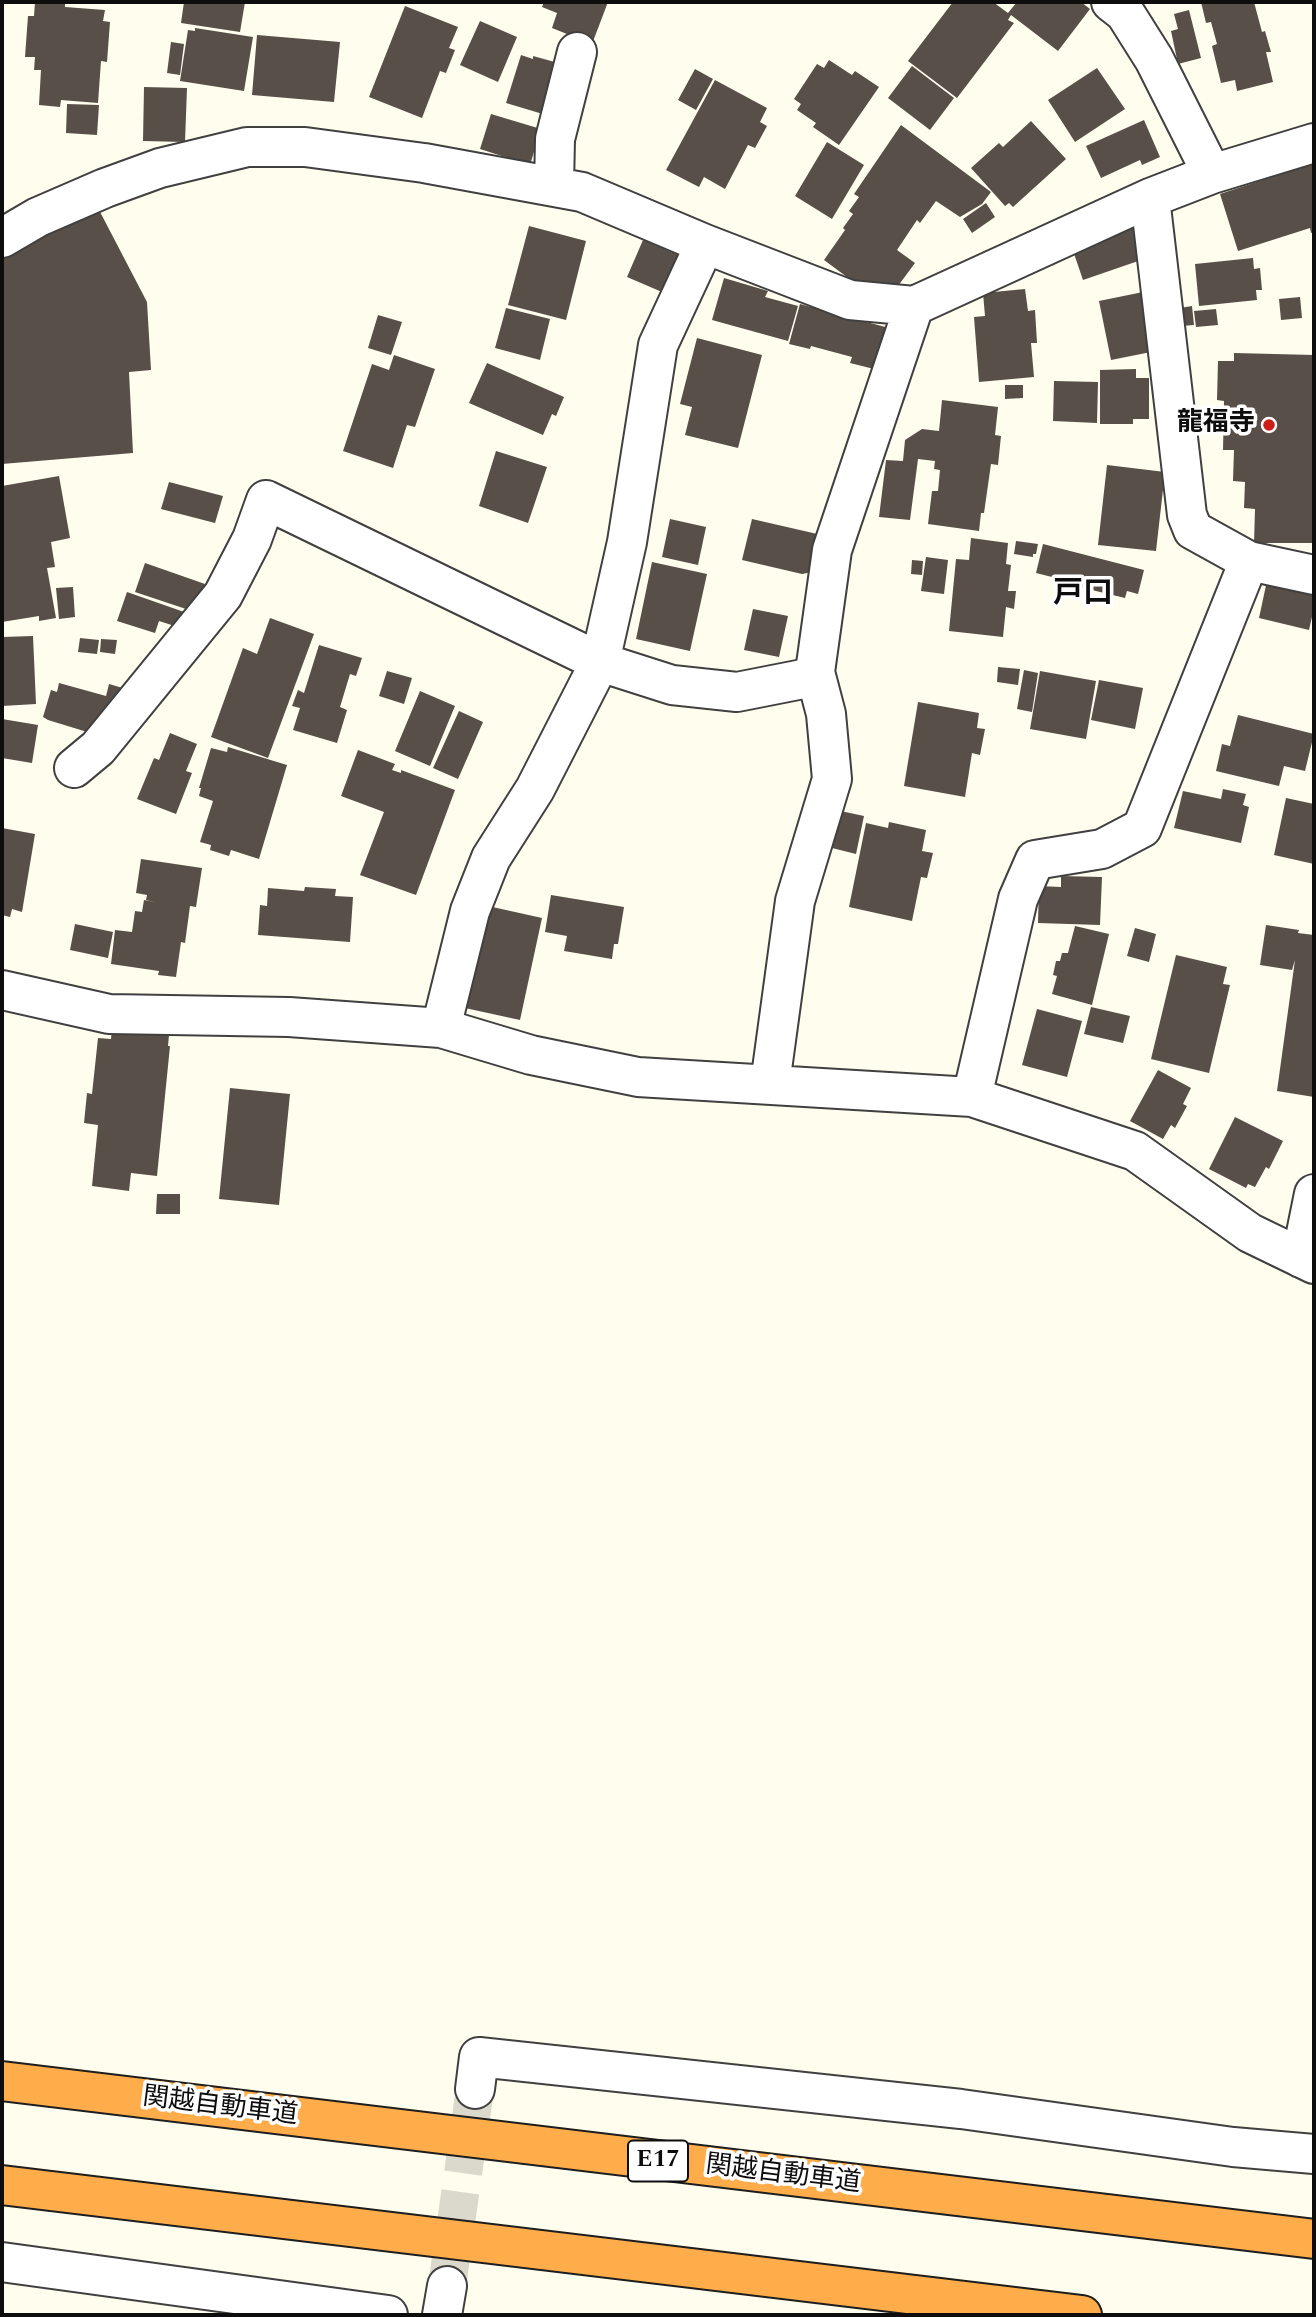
<!DOCTYPE html>
<meta charset="utf-8">
<style>
body{margin:0}
#map{position:relative;width:1316px;height:2317px;overflow:hidden;background:#fffded;font-family:Spectral,serif}
canvas{display:block}
.frame{position:absolute;inset:0;border:4px solid #0d0d0d;pointer-events:none}
</style>
<div id="map">
<canvas width="1316" height="2317"></canvas>
<div class="frame"></div>
</div>
<script>
const g = document.querySelector('canvas').getContext('2d');
g.lineJoin = 'round';
function fillPath(path, color) { g.fillStyle = color; g.fill(path, 'evenodd'); }
const shape = rows => new Path2D(rows.map(r => 'M' + r).join(''));
function trace(path, color, width, dash) { g.strokeStyle = color; g.lineWidth = width; g.lineCap = dash ? 'butt' : 'round'; g.setLineDash(dash || []); g.stroke(path); }
function write(font, color, halo, rows, align = 'center') {
  g.font = font + ' Spectral,"Noto Sans JP",serif'; g.lineWidth = 7; g.setLineDash([]); g.textBaseline = 'middle'; g.strokeStyle = halo; g.fillStyle = color; for (const [text, x, y, turn = 0] of rows) {
    g.save(); g.translate(x, y); g.rotate((+turn || 0) * Math.PI / 180); g.textAlign = isNaN(turn) ? turn : align; if (halo) g.strokeText(text, 0, 0); g.fillText(text, 0, 0); g.restore();
  }
}
fillPath(shape([
 [35,2,65,2,65,7,105,10,103,21,110,22,107,62,101,61,98,103,61,100,60,107,39,105,41,70,34,70,35,57,25,57,28,16,34,16],
 [184,2,245,2,240,32,181,23],
 [544,2,608,2,592,44,552,28,557,13,542,7],
 [953,2,993,2,1008,13,1017,2,1081,2,1090,9,1058,51,1011,15,1008,20,1014,23,957,98,908,61],
 [1201,2,1254,2,1262,32,1265,31,1271,52,1266,52,1273,82,1237,91,1235,80,1221,83,1212,46,1217,44,1211,22,1206,23],
 [405,6,458,27,449,48,455,50,446,73,440,71,422,118,369,97],
 [1189,10,1201,58,1178,64,1171,31,1178,29,1174,14],
 [480,21,517,37,498,82,460,65],
 [195,28,253,37,244,91,180,81,188,30,195,31],
 [257,35,340,42,334,102,252,95],
 [171,42,184,44,180,75,167,73],
 [521,55,533,59,533,56,562,64,546,115,506,103],
 [829,60,852,75,855,71,879,87,839,145,813,127,816,123,797,110,801,104,794,99,817,64,824,68],
 [912,66,954,98,930,130,888,98],
 [1097,68,1125,109,1075,142,1048,100],
 [695,69,713,79,696,110,678,100],
 [715,80,767,108,760,122,767,126,755,148,748,145,725,189,704,177,699,187,666,170],
 [144,87,187,88,185,142,143,141],
 [67,104,99,105,97,135,66,133],
 [491,114,541,129,530,165,480,149],
 [1144,120,1160,157,1142,165,1140,160,1101,178,1086,146],
 [1031,121,1066,159,1013,207,1009,203,1005,206,971,168,999,143,1003,147],
 [901,125,991,192,982,204,960,217,936,201,920,223,917,220,897,250,915,263,898,286,851,280,824,260,845,230,843,228,853,214,849,211,859,197,854,194],
 [827,142,864,165,832,219,795,196],
 [1314,163,1314,232,1311,233,1310,228,1238,251,1220,194],
 [986,203,995,217,972,233,963,219],
 [98,208,147,302,151,370,129,372,133,453,2,464,2,258],
 [1132,224,1144,259,1083,280,1071,245],
 [529,226,586,241,566,320,508,305],
 [643,240,678,255,662,292,627,277],
 [1253,258,1254,269,1260,268,1262,290,1256,290,1257,300,1199,306,1195,264],
 [724,278,768,291,765,297,798,306,788,341,712,320],
 [1025,289,1028,311,1035,310,1037,343,1031,343,1034,377,979,382,974,317,985,316,983,293],
 [1143,292,1156,351,1111,360,1099,301],
 [1300,297,1302,318,1281,320,1279,299],
 [800,304,889,328,878,370,850,363,852,357,811,346,810,349,789,344],
 [1192,306,1194,325,1182,326,1180,308],
 [506,308,550,319,540,360,495,348],
 [1216,309,1218,325,1196,327,1194,311],
 [378,315,402,322,391,355,368,348],
 [697,338,762,355,738,448,685,435,692,407,680,404],
 [1234,353,1314,355,1314,543,1254,543,1255,509,1244,508,1245,482,1233,481,1234,450,1223,450,1224,401,1217,400,1218,361,1234,361],
 [394,355,435,369,415,427,407,425,393,468,343,451,372,364,389,370],
 [487,363,564,397,556,416,552,414,543,435,469,403],
 [1136,369,1136,378,1149,378,1149,419,1133,419,1133,424,1100,424,1100,370],
 [1054,381,1098,382,1097,423,1053,421],
 [1005,385,1023,385,1023,398,1005,399],
 [942,400,998,407,995,435,1001,436,998,465,991,464,984,513,981,513,979,531,928,524,932,491,938,491,940,470,934,469,935,461,918,459,910,520,879,517,886,460,903,461,905,440,922,429,939,431],
 [496,451,547,467,528,523,479,506],
 [1107,465,1165,472,1156,551,1098,545],
 [59,476,70,538,51,542,55,567,47,568,56,618,39,621,39,616,2,622,2,486],
 [169,482,223,496,215,523,161,509],
 [670,519,706,527,698,565,662,557],
 [752,519,826,536,818,571,802,574,742,560],
 [971,538,1008,543,1006,564,1011,565,1008,591,1016,591,1014,609,1006,607,1003,637,949,631,956,559,969,560],
 [1016,541,1038,544,1036,554,1033,554,1033,557,1014,554],
 [1043,544,1144,570,1138,594,1127,591,1125,598,1067,584,1068,581,1036,573],
 [926,557,948,560,944,594,921,591],
 [912,560,923,561,922,575,911,574],
 [652,562,707,574,690,651,636,639],
 [145,563,205,584,195,612,135,592],
 [1268,576,1314,587,1314,608,1309,630,1259,618],
 [73,587,75,617,59,619,56,588],
 [127,592,187,613,181,628,159,621,155,633,117,621],
 [753,609,788,616,779,657,744,650],
 [270,618,314,634,268,758,211,737,243,648,257,654],
 [33,636,36,704,2,706,2,637],
 [80,638,99,640,97,654,78,652],
 [101,639,117,640,115,654,100,652],
 [319,645,362,658,356,676,350,674,340,707,347,710,337,743,293,730,300,708,292,706,298,690,304,693],
 [998,667,1020,669,1018,685,997,682],
 [1024,670,1038,673,1032,712,1017,709],
 [387,671,412,678,404,704,379,696],
 [1040,671,1096,681,1086,739,1030,729],
 [1099,680,1143,688,1135,729,1091,720],
 [59,683,106,696,109,684,133,691,97,735,48,720,43,717,51,690,57,692],
 [420,691,455,706,430,766,395,751],
 [918,702,979,713,977,728,985,729,980,755,972,753,965,797,904,786],
 [459,711,483,722,458,779,433,768],
 [1238,715,1314,734,1305,771,1284,766,1279,786,1216,771,1222,744,1230,746],
 [2,719,38,725,32,763,2,758],
 [170,733,197,744,186,771,192,773,176,814,137,799,154,758,159,760],
 [228,747,287,765,259,859,231,850,229,856,210,850,211,845,200,842,213,801,199,796,201,788,199,788,211,748,227,752],
 [358,750,395,764,392,770,401,773,401,770,455,790,416,895,360,875,384,812,341,796],
 [1223,789,1246,794,1243,805,1249,807,1241,843,1174,828,1183,791,1221,799],
 [1286,798,1314,804,1314,864,1274,855],
 [836,810,864,816,856,854,828,847],
 [889,822,926,830,922,851,933,853,927,878,921,877,912,921,849,907,866,823,888,828],
 [2,828,35,834,22,912,12,909,10,917,2,915],
 [141,859,202,868,196,907,190,906,185,943,181,942,176,977,158,975,159,971,111,964,115,930,132,932,135,911,142,912,144,900,155,902,146,900,147,895,136,893],
 [1061,876,1102,877,1100,925,1038,923,1039,886,1061,887],
 [305,887,336,889,335,896,353,897,350,942,258,935,260,905,267,906,268,888,304,891],
 [551,895,624,907,618,944,614,944,612,959,564,951,567,936,545,932],
 [488,906,542,918,520,1020,465,1008],
 [75,924,113,932,108,958,70,950],
 [1266,925,1299,930,1298,933,1314,935,1314,1097,1277,1091,1295,960,1292,970,1260,965],
 [1075,926,1109,934,1092,1005,1052,994,1057,976,1053,975,1056,961,1060,961,1062,953,1068,953],
 [1135,928,1156,934,1149,962,1127,956],
 [1176,955,1227,967,1223,984,1230,985,1209,1073,1151,1059],
 [1091,1007,1130,1016,1123,1043,1084,1034],
 [1037,1009,1082,1021,1067,1077,1022,1065],
 [112,1028,169,1035,168,1046,170,1046,157,1176,131,1173,129,1191,92,1186,98,1125,84,1123,87,1093,92,1094,98,1038,111,1039],
 [1158,1070,1191,1088,1183,1104,1187,1106,1175,1128,1171,1125,1163,1139,1130,1121],
 [230,1088,290,1094,279,1205,219,1199],
 [1235,1117,1283,1141,1269,1169,1266,1167,1255,1187,1248,1184,1246,1188,1209,1169],
 [157,1194,180,1194,180,1214,156,1214]
]), '#574f48');
trace(shape([
 [447,2286,475,2089]
]), '#dbd9cb', 38, [38, 19]);
const minor = shape([
 [1111,2,1125,13,1154,59,1212,174],
 [554,186,555,139,577,52],
 [1150,198,1187,515,1193,530,1249,561],
 [2,238,38,217,105,188,160,168,247,147,305,147,424,163,582,192,705,244,850,300,914,306,1150,198,1212,174,1314,143],
 [74,768,98,748,223,595,252,539,266,500,600,662,672,685,737,692,803,679,815,672,832,550,914,306],
 [2,990,109,1014,289,1017,441,1028,531,1055,638,1077,972,1097,1135,1151,1250,1233,1314,1264],
 [441,1028,470,911,491,858,535,789,600,662,627,542,658,345,705,244],
 [770,1084,795,901,832,779,826,714,815,672],
 [972,1097,1018,899,1035,860,1102,849,1142,828,1249,561,1314,575],
 [1301,1258,1314,1194],
 [475,2089,479,2057,961,2109,1233,2147,1314,2154],
 [2,2262,388,2315],
 [442,2315,447,2286]
]);
const highway = shape([
 [2,2081,1314,2239],
 [2,2185,1082,2315]
]);
trace(minor, '#404040', 42);
trace(highway, '#1e1e1e', 42);
trace(minor, '#fff', 38);
trace(highway, '#ffad4b', 38);
for (const [x, y, r, color] of [
 [1269,425,7,"#cb1e17"]
]) { const dot = new Path2D(); dot.arc(x, y, r, 0, 2 * Math.PI); g.fillStyle = color; g.fill(dot); trace(dot, '#fff', 2.5); }
for (const [x, y, w] of [
 [658,2161,60]
]) { const box = new Path2D(); box.roundRect(x - w / 2, y - 20.5, w, 41, 5); g.fillStyle = '#fff'; g.fill(box); trace(box, '#0d0d0d', 2); }
write('bold 24px', '#0d0d0d', null, [
 ["E17",658,2161]
]);
write('bold 26px', '#0d0d0d', '#fff', [
 ["龍福寺",1255,425]
], 'right');
write('26px', '#0d0d0d', '#fff', [
 ["関越自動車道",220,2108,7],
 ["関越自動車道",783,2176,7]
]);
write('bold 30px', '#0d0d0d', '#fff', [
 ["戸口",1083,596]
]);
</script>
